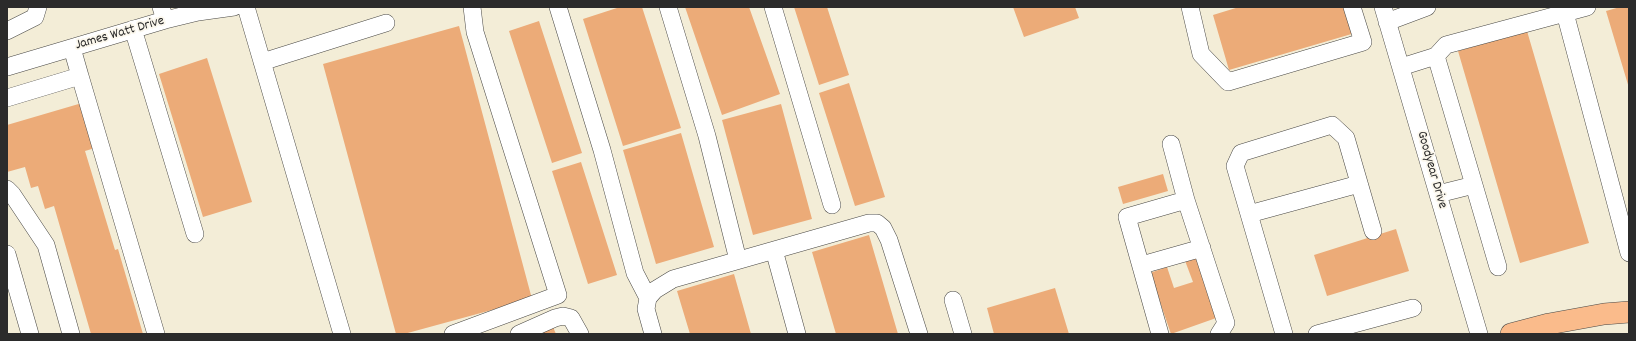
<!DOCTYPE html>
<style>
body{margin:0}
#map{position:relative;width:1636px;height:341px;overflow:hidden;background:#f3edd7;font-family:Dekko,sans-serif}
canvas{display:block}
.frame{position:absolute;inset:0;border:8px solid #2b2b2b;pointer-events:none}
</style>
<div id="map">
<canvas width="1636" height="341"></canvas>
<div class="frame"></div>
</div>
<script>
const g = document.querySelector('canvas').getContext('2d');
g.lineJoin = 'round';
function fillPath(path, color) { g.fillStyle = color; g.fill(path, 'evenodd'); }
const shape = rows => new Path2D(rows.map(r => 'M' + r).join(''));
function trace(path, color, width, dash) { g.strokeStyle = color; g.lineWidth = width; g.lineCap = dash ? 'butt' : 'round'; g.setLineDash(dash || []); g.stroke(path); }
function write(font, color, halo, rows, align = 'center') {
  g.font = font + ' Dekko,sans-serif'; g.lineWidth = 3.5; g.setLineDash([]); g.textBaseline = 'middle'; g.strokeStyle = halo; g.fillStyle = color; for (const [text, x, y, turn = 0] of rows) {
    g.save(); g.translate(x, y); g.rotate((+turn || 0) * Math.PI / 180); g.textAlign = isNaN(turn) ? turn : align; if (halo) g.strokeText(text, 0, 0); g.fillText(text, 0, 0); g.restore();
  }
}
fillPath(shape([
 [620,7,642,7,681,128,623,146,583,19],
 [685,7,749,7,780,94,722,115],
 [794,7,827,7,849,75,819,85],
 [1013,7,1075,7,1079,18,1024,37],
 [1239,7,1348,7,1355,33,1229,70,1213,15],
 [1620,7,1629,7,1629,88,1606,11],
 [539,21,582,153,552,163,509,31],
 [459,26,532,299,404,334,396,334,323,64],
 [1527,31,1589,243,1520,263,1458,51],
 [207,58,252,202,203,217,159,74],
 [849,83,885,197,855,206,819,93],
 [82,103,95,148,85,151,115,250,118,249,143,334,91,334,54,206,45,209,38,186,31,188,25,167,7,172,7,125],
 [781,104,812,219,753,235,722,120],
 [681,133,714,247,656,264,623,150],
 [581,162,617,275,588,284,552,171],
 [1163,174,1168,191,1123,204,1118,187],
 [1396,229,1409,271,1327,296,1314,255],
 [869,235,898,334,836,334,812,252],
 [1196,254,1219,317,1171,334,1150,273,1167,267,1174,288,1193,282,1184,258],
 [734,274,751,334,690,334,677,291],
 [1055,288,1069,334,994,334,987,308],
 [553,327,556,334,539,334]
]), '#ecab78');
const minor = shape([
 [161,7,165,20],
 [246,7,342,334],
 [558,7,602,150,635,273,648,298],
 [668,7,707,136,738,260],
 [773,7,832,205],
 [1190,7,1201,54,1228,82,1363,42,1352,7],
 [1383,7,1479,334],
 [1565,13,1629,253],
 [1387,22,1427,7],
 [133,29,195,234],
 [7,31,35,17,38,7],
 [1436,56,1446,45,1587,7],
 [262,62,386,23],
 [7,67,165,20,198,12,234,7],
 [1401,67,1436,56,1474,185,1438,194],
 [80,76,156,334],
 [7,98,80,76,72,48],
 [1171,144,1186,200],
 [1474,185,1498,267],
 [7,189,12,194,46,245,71,334],
 [1249,214,1359,184],
 [774,250,797,334],
 [7,254,30,334],
 [1142,265,1202,248],
 [953,300,963,334],
 [453,334,558,295,475,32,472,7],
 [519,334,555,318,563,316,571,318,580,334],
 [653,334,646,309,648,298,655,290,673,279,869,223,877,223,883,228,889,240,919,334],
 [1160,334,1127,217,1186,200,1226,323,1219,334],
 [1284,334,1235,166,1241,153,1332,125,1346,138,1373,231],
 [1317,334,1413,308]
]);
const major = shape([
 [1511,334,1549,324,1604,314,1629,312]
]);
trace(minor, '#494845', 18);
trace(major, '#494845', 22);
trace(minor, '#fff', 17);
trace(major, '#fabb8b', 21);
write('14px', '#2b2b2b', '#fbf7ec', [
 ["James Watt Drive",120,34,-16],
 ["Goodyear Drive",1431,170,74]
]);
</script>
